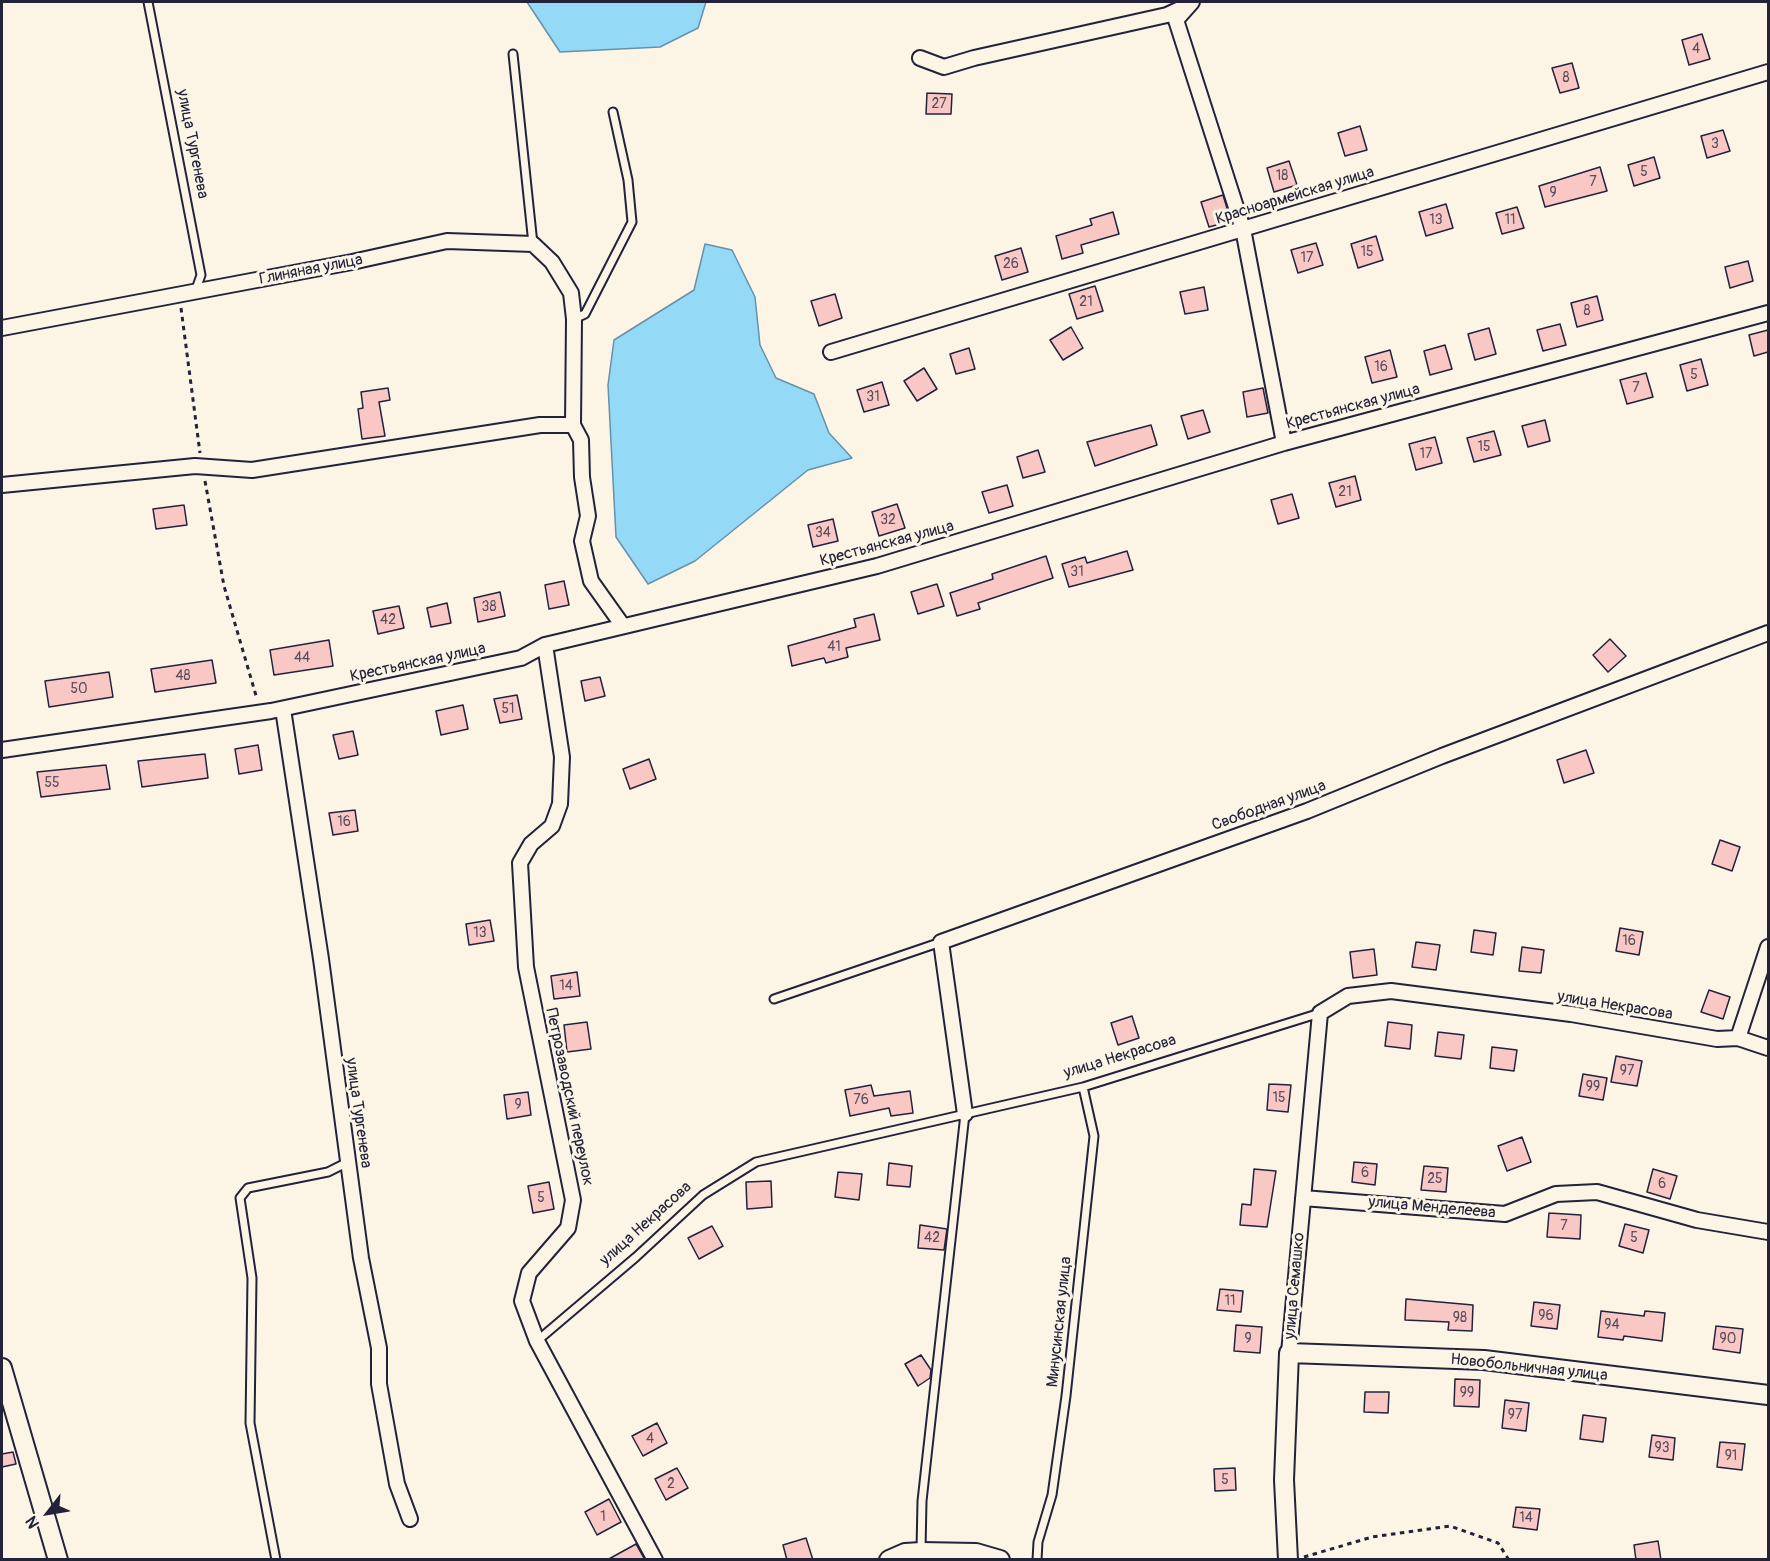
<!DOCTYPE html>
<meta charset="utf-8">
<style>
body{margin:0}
#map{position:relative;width:1770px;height:1561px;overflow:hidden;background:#fcf5e5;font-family:Pangolin,sans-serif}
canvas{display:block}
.frame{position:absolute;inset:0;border:3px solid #22223b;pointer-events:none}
.north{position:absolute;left:18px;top:1483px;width:60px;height:60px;-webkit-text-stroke:4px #fcf5e5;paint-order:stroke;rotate:239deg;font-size:16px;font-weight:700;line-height:24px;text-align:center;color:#22223b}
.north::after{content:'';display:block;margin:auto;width:21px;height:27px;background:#22223b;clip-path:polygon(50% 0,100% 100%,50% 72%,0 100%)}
</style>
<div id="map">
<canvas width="1770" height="1561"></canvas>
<div class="frame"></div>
<div class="north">N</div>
</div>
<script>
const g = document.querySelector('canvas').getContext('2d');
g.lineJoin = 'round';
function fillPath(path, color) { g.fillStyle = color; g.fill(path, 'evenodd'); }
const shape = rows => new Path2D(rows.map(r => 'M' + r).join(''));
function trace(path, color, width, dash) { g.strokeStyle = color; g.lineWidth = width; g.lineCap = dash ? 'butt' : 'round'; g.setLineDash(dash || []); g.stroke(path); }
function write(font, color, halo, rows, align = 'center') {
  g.font = font + ' Pangolin,sans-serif'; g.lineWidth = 6; g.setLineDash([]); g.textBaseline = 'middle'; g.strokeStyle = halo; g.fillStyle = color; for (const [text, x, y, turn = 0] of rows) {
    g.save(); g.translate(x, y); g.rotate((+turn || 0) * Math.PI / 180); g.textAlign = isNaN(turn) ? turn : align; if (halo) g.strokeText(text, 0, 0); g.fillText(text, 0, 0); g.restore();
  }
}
const water = shape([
 [527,2,706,2,698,28,660,47,560,52,527,2],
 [705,244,732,250,755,297,760,345,776,378,814,394,829,433,852,458,808,470,695,561,648,584,616,537,608,385,614,340,694,290,705,244]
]);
fillPath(water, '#94d9f6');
trace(water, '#6690ab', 1.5);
const building = shape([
 [1702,34,1710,59,1689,65,1682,40,1702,34],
 [1572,63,1579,88,1560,93,1552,68,1572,63],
 [927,93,952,94,951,114,926,114,927,93],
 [1360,126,1367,150,1345,156,1338,133,1360,126],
 [1723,130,1730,151,1707,158,1701,136,1723,130],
 [1654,157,1660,178,1634,186,1628,165,1654,157],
 [1289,161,1297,185,1274,192,1267,168,1289,161],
 [1600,167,1607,191,1545,207,1539,186,1600,167],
 [1223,195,1231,221,1209,227,1201,202,1223,195],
 [1446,204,1453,228,1426,236,1419,212,1446,204],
 [1517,207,1524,228,1502,234,1496,213,1517,207],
 [1113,212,1119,234,1081,245,1083,253,1062,259,1056,236,1092,225,1090,219,1113,212],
 [1376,236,1383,260,1358,268,1351,244,1376,236],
 [1316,243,1323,265,1298,273,1291,250,1316,243],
 [1021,248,1028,272,1002,280,995,256,1021,248],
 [1748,261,1753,281,1730,288,1725,267,1748,261],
 [1095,286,1103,311,1077,319,1069,294,1095,286],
 [1204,287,1208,310,1185,314,1180,292,1204,287],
 [835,294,842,318,819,326,811,301,835,294],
 [1597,296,1603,320,1577,327,1571,303,1597,296],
 [1560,324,1566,345,1543,351,1537,330,1560,324],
 [1071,327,1083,348,1063,360,1050,340,1071,327],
 [1489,328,1496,354,1475,360,1468,334,1489,328],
 [1768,330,1768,352,1754,356,1749,335,1768,330],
 [1445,345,1452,369,1430,375,1424,351,1445,345],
 [969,348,975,369,956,374,950,354,969,348],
 [1390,350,1397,377,1372,383,1365,357,1390,350],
 [1701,359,1708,385,1687,391,1680,365,1701,359],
 [924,368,937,389,917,401,904,381,924,368],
 [1646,373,1653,397,1627,404,1620,380,1646,373],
 [882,382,889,405,864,412,857,390,882,382],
 [388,388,390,400,379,402,385,436,362,439,358,409,363,408,361,392,388,388],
 [1263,388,1268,413,1247,417,1243,392,1263,388],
 [1203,410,1210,432,1188,439,1181,416,1203,410],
 [1545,420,1550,441,1528,447,1522,426,1545,420],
 [1151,425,1157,445,1095,466,1087,442,1151,425],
 [1494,431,1501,455,1474,462,1467,438,1494,431],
 [1435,437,1442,463,1416,470,1409,444,1435,437],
 [1038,450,1045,472,1023,478,1017,457,1038,450],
 [1355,476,1361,500,1336,507,1329,483,1355,476],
 [1007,485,1013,506,989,513,982,492,1007,485],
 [1292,494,1299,518,1278,524,1271,500,1292,494],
 [897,504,905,528,879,536,872,512,897,504],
 [184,505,187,525,156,529,153,509,184,505],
 [833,519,838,541,813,547,808,525,833,519],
 [1127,551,1133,570,1069,587,1062,564,1085,557,1087,563,1127,551],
 [1046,556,1053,578,978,603,980,609,957,616,950,593,993,579,992,574,1046,556],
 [564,581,569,605,549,609,545,585,564,581],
 [937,584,944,606,918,614,911,592,937,584],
 [500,592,505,616,478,622,474,598,500,592],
 [447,603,451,623,431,627,427,608,447,603],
 [399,606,404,628,378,634,373,611,399,606],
 [874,614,880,640,846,648,848,657,826,663,824,658,792,666,788,646,856,627,854,619,874,614],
 [1610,639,1626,656,1608,672,1593,655,1610,639],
 [329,640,333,666,274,675,270,650,329,640],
 [212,660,216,683,155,692,151,669,212,660],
 [109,672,113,697,49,707,45,681,109,672],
 [600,677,605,696,585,701,581,681,600,677],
 [517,695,522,719,500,723,494,699,517,695],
 [463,705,468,729,441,735,436,711,463,705],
 [353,731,358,755,339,759,333,735,353,731],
 [258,745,262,770,239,774,235,749,258,745],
 [1586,750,1594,773,1564,783,1557,760,1586,750],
 [205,754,208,778,142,787,138,761,205,754],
 [649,759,656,779,630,789,623,769,649,759],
 [106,765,110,789,41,797,37,772,106,765],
 [355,810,358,831,333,835,329,813,355,810],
 [1720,840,1740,847,1732,871,1712,864,1720,840],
 [490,920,494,941,469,945,466,924,490,920],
 [1620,928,1643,932,1639,955,1616,951,1620,928],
 [1474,930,1496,933,1493,955,1471,952,1474,930],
 [1416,942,1440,945,1436,970,1412,967,1416,942],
 [1522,947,1544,950,1541,973,1519,971,1522,947],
 [1374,949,1377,975,1353,978,1350,952,1374,949],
 [577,972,580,996,554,999,551,976,577,972],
 [1709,990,1730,997,1723,1019,1701,1012,1709,990],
 [1132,1016,1139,1038,1118,1045,1111,1023,1132,1016],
 [587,1022,591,1049,567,1052,564,1025,587,1022],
 [1388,1022,1412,1025,1410,1049,1385,1046,1388,1022],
 [1438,1032,1464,1035,1461,1059,1435,1056,1438,1032],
 [1492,1047,1517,1050,1514,1071,1490,1068,1492,1047],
 [1616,1056,1642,1061,1637,1086,1611,1082,1616,1056],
 [1583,1074,1607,1078,1603,1100,1579,1096,1583,1074],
 [1269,1084,1291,1085,1288,1112,1267,1110,1269,1084],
 [871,1085,874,1096,910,1091,913,1113,891,1116,889,1108,850,1116,845,1090,871,1085],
 [528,1092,531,1115,507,1119,504,1095,528,1092],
 [1522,1137,1531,1162,1507,1171,1498,1146,1522,1137],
 [1354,1162,1377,1164,1375,1185,1352,1182,1354,1162],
 [889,1163,912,1166,910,1187,887,1185,889,1163],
 [1424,1166,1448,1168,1446,1192,1421,1190,1424,1166],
 [1254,1169,1276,1171,1267,1227,1240,1225,1242,1204,1251,1205,1254,1169],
 [1653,1169,1677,1176,1670,1199,1647,1192,1653,1169],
 [838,1172,862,1174,859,1200,835,1197,838,1172],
 [771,1181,772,1207,747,1209,746,1182,771,1181],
 [549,1182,554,1209,533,1213,528,1186,549,1182],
 [1549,1213,1581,1215,1580,1239,1547,1237,1549,1213],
 [1625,1224,1649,1230,1643,1253,1619,1246,1625,1224],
 [920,1225,947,1229,944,1250,918,1248,920,1225],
 [712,1226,723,1246,699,1259,688,1238,712,1226],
 [1220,1289,1243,1291,1241,1312,1217,1310,1220,1289],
 [1406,1299,1473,1305,1472,1331,1448,1330,1449,1322,1405,1320,1406,1299],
 [1534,1302,1560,1305,1557,1329,1531,1326,1534,1302],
 [1601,1311,1644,1316,1645,1311,1665,1313,1662,1341,1624,1336,1623,1340,1598,1337,1601,1311],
 [1236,1325,1262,1327,1260,1353,1234,1351,1236,1325],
 [1716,1326,1743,1329,1740,1353,1713,1349,1716,1326],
 [921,1355,931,1370,930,1378,918,1386,905,1364,921,1355],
 [1455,1379,1480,1380,1479,1407,1454,1406,1455,1379],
 [1365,1392,1389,1392,1388,1413,1364,1412,1365,1392],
 [1505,1400,1529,1403,1526,1431,1502,1428,1505,1400],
 [1583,1415,1606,1418,1603,1442,1580,1439,1583,1415],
 [657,1423,667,1443,643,1456,632,1436,657,1423],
 [1652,1435,1675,1438,1673,1460,1649,1457,1652,1435],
 [1720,1442,1745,1444,1742,1470,1717,1467,1720,1442],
 [13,1452,16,1464,2,1467,2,1454,13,1452],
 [677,1468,688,1488,666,1500,655,1479,677,1468],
 [1235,1468,1236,1490,1215,1491,1214,1469,1235,1468],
 [609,1499,621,1522,597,1535,585,1512,609,1499],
 [1516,1507,1540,1509,1537,1530,1513,1527,1516,1507],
 [806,1538,813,1560,787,1560,783,1545,806,1538],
 [1658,1541,1661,1560,1636,1560,1634,1545,1658,1541],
 [636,1544,645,1560,607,1560,636,1544]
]);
fillPath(building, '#f9c8c4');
trace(building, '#22223b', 1.5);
const lane = shape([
 [148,2,201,275,195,292],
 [513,54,533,244],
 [574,319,585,314,632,222,628,180,613,112],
 [774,999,941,942],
 [537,1341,636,1257,703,1195,756,1162,1083,1087,1320,1013],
 [921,1550,922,1501,965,1114],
 [276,1560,250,1423,252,1278,240,1198,248,1188,328,1172,348,1162],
 [1037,1560,1038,1542,1052,1495,1066,1396,1094,1136,1083,1087]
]);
const street = shape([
 [1192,2,1176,20,1243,229,1284,443],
 [920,58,944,67,974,58,1167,15,1184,7],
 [2,328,352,262,447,241,533,244,552,262,571,293,574,319,573,425,581,440,582,477,588,516,582,541,591,581,623,626],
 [831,352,1768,72],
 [2,485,195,466,252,470,540,425,573,425],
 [545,645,562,757,560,804,552,826,531,844,520,863,526,967,573,1200,568,1228,529,1273,522,1301,537,1341,655,1560],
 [283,709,321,959,361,1258,379,1348,379,1384,397,1484,410,1519],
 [2,750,271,711,521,658,545,645,877,566,1284,443,1768,313],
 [1738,1038,1768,947],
 [965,1114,941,942,1307,811,1442,756,1768,633],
 [1303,1198,1505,1214,1556,1194,1597,1192,1697,1220,1768,1232],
 [1289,1353,1320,1013,1348,996,1391,991,1571,1014,1717,1039,1738,1038,1768,1048]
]);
const secondary = shape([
 [2,1368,58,1560],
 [889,1560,905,1553,921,1552,976,1553,1000,1560],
 [1288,1560,1284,1480,1289,1353,1484,1360,1768,1395]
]);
trace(lane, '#22223b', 11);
trace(street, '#22223b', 18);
trace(secondary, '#22223b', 22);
trace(shape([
 [181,308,200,453],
 [205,481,224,586,257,699],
 [1304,1557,1372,1537,1450,1526,1498,1543,1509,1560]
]), '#22223b', 3, [4.5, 4.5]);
trace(lane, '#fcf5e5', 7);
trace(street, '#fcf5e5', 14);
trace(secondary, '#fcf5e5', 18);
write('14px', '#584c5d', null, [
 ["4",1696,49],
 ["8",1566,78],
 ["27",939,104],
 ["3",1715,144],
 ["5",1644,172],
 ["18",1282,176],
 ["7",1593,182],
 ["9",1553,193],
 ["13",1436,220],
 ["11",1510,220],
 ["15",1367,252],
 ["17",1307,258],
 ["26",1011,264],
 ["21",1086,302],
 ["8",1587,311],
 ["16",1381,367],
 ["5",1694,375],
 ["7",1636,388],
 ["31",873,397],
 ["15",1484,447],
 ["17",1426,454],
 ["21",1345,492],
 ["32",888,520],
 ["34",823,533],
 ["31",1077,572],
 ["38",489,607],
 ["42",388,620],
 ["41",834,647],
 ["44",302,658],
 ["48",183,676],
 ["50",79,689],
 ["51",508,709],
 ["55",52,783],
 ["16",344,822],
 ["13",480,933],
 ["16",1629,941],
 ["14",566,986],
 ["97",1627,1071],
 ["99",1593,1087],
 ["15",1279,1098],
 ["76",861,1100],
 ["9",518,1105],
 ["6",1365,1173],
 ["25",1435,1179],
 ["6",1662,1184],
 ["5",541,1198],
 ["7",1564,1226],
 ["42",932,1238],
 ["5",1634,1238],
 ["11",1230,1301],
 ["96",1546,1316],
 ["98",1460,1318],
 ["94",1612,1325],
 ["9",1248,1339],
 ["90",1728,1339],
 ["99",1467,1393],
 ["97",1515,1415],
 ["4",650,1439],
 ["93",1662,1448],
 ["91",1731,1456],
 ["5",1225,1480],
 ["2",671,1484],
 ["1",603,1517],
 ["14",1526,1518]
]);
write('16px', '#22223b', '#fcf5e5', [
 ["улица Тургенева",192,144,79],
 ["Красноармейская улица",1295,196,-17],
 ["Глиняная улица",311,270,-11],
 ["Крестьянская улица",1353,407,-15],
 ["Крестьянская улица",887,544,-15],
 ["Крестьянская улица",418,663,-12],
 ["Свободная улица",1269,806,-20],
 ["улица Некрасова",1615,1006,9],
 ["улица Некрасова",1120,1057,-17],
 ["Петрозаводский переулок",569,1097,78],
 ["улица Тургенева",358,1113,82],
 ["улица Менделеева",1432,1208,5],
 ["улица Некрасова",646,1224,-42],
 ["улица Семашко",1295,1286,-85],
 ["Минусинская улица",1060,1322,-84],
 ["Новобольничная улица",1529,1368,6]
]);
</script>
